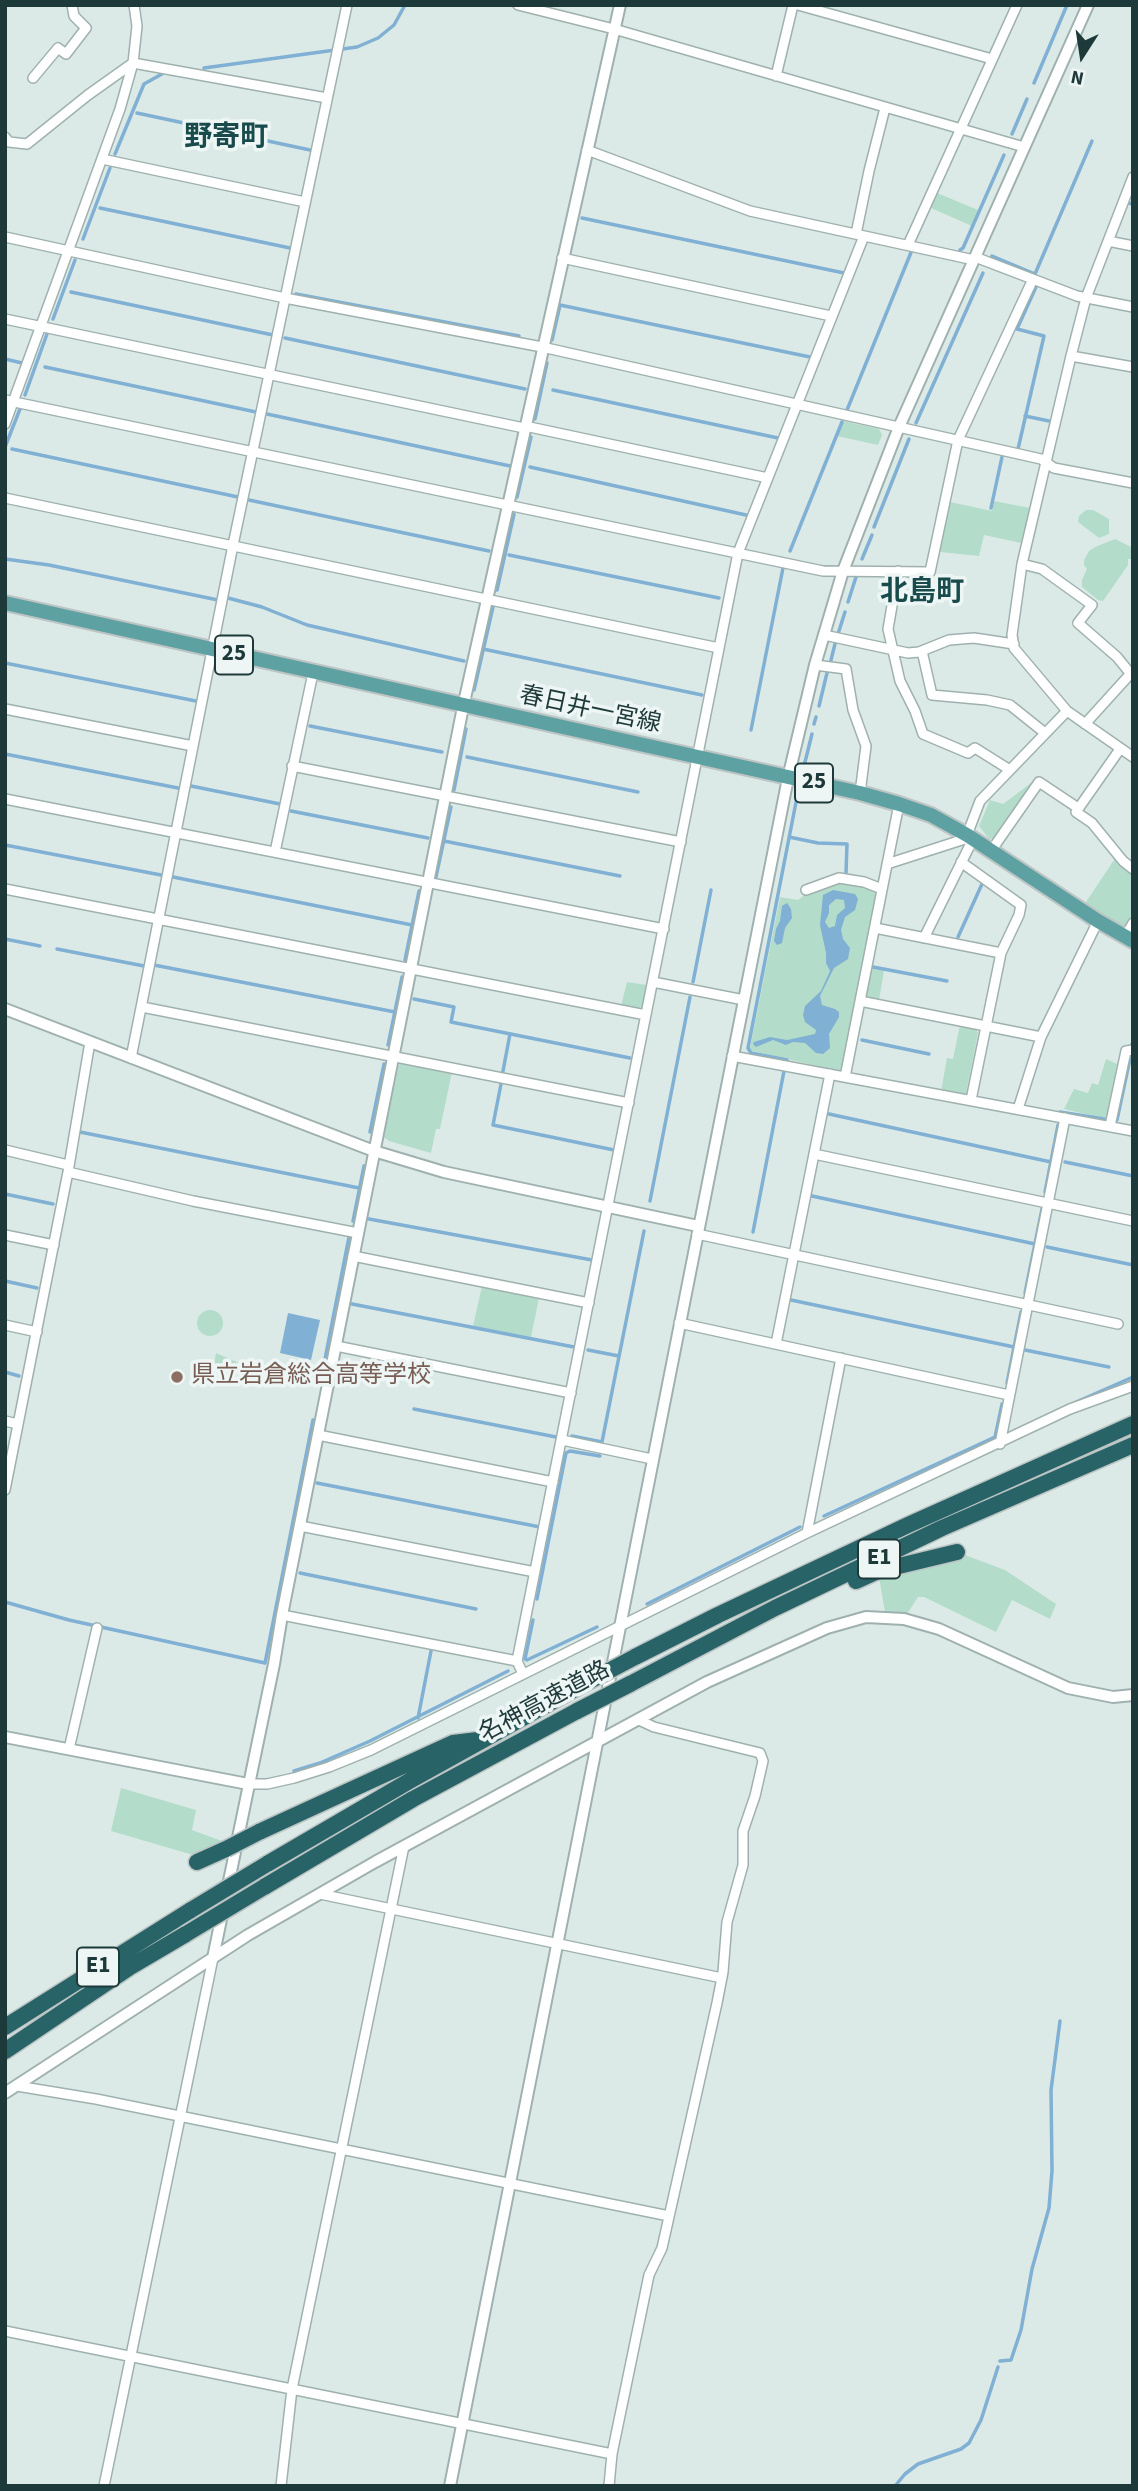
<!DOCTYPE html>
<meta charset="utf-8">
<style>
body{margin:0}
#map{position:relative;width:1138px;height:2491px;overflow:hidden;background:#dceae7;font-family:"Source Sans 3",sans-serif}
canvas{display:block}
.frame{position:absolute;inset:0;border:7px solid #1e3939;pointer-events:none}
.north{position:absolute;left:1047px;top:21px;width:70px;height:70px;-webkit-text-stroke:5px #edf6f4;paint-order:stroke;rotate:192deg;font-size:19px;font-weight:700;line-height:28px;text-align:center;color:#1e3939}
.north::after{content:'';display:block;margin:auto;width:24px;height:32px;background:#1e3939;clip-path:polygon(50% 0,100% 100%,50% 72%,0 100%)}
</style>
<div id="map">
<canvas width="1138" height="2491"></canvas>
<div class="frame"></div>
<div class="north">N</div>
</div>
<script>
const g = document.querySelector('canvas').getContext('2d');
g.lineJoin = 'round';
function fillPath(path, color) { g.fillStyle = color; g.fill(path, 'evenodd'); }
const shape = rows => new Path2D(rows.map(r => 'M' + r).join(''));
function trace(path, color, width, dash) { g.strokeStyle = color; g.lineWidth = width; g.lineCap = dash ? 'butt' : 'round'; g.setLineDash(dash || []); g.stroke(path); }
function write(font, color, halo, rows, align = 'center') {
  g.font = font + ' "Source Sans 3","Noto Sans JP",sans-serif'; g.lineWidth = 7; g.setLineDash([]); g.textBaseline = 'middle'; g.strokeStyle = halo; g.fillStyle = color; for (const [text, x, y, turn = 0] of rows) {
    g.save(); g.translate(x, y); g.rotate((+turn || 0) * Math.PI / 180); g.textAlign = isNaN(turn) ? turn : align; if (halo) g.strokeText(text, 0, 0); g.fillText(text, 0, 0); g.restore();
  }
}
fillPath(shape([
 [937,193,978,210,972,226,931,208],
 [843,421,879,429,882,435,878,445,837,436],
 [994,501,1030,508,1021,543,984,535,979,556,940,552,950,502,992,511],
 [1086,510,1093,510,1109,519,1109,534,1099,538,1078,522,1079,516],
 [1115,539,1133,548,1133,559,1128,559,1128,565,1103,601,1098,600,1082,587,1082,580,1087,569,1084,565,1084,560,1089,551,1095,547],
 [1031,783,1032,785,995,838,989,839,979,826,990,800,1003,804],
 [1116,857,1133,873,1133,918,1126,930,1084,905],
 [842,882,878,892,842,1069,839,1071,752,1051,750,1048,780,897,798,900,806,894],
 [872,968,884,971,879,1000,869,998,866,994],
 [627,982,646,985,642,1006,637,1009,621,1006],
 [960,1025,975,1028,978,1033,966,1093,963,1096,941,1091,947,1058,953,1059],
 [1106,1059,1117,1064,1106,1119,1064,1109,1074,1089,1088,1093,1092,1083,1098,1085],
 [404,1062,452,1072,440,1129,436,1129,431,1153,389,1141,384,1137,399,1065],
 [482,1286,539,1298,531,1337,473,1326],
 '197 1323a13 13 0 1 1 26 0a13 13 0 1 1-26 0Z',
 [216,1353,248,1367,248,1371,247,1373,214,1366],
 [957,1552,1005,1570,1056,1604,1050,1619,1012,1600,996,1632,924,1597,918,1597,904,1619,886,1618,878,1571],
 [121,1788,196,1810,192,1830,222,1841,193,1855,111,1831]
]), '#b3ddca');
fillPath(shape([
 [833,890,855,894,858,899,855,910,845,917,841,930,843,939,850,948,848,959,834,968,820,996,822,1005,835,1009,839,1012,839,1017,829,1034,830,1048,823,1054,816,1053,805,1043,793,1042,786,1045,773,1040,756,1047,753,1044,754,1042,770,1037,787,1040,815,1034,816,1030,805,1022,803,1015,805,1006,821,991,830,971,826,963,826,953,820,925,823,895],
 [836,899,844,900,845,908,837,915,835,926,829,928,825,922,829,913,829,905],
 [787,903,791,909,792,918,785,928,782,943,777,945,774,941,776,929,780,921,782,906],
 [288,1313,320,1320,311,1360,280,1353]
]), '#80b0d3');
trace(shape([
 [204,68,357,47,378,38,394,25,405,5],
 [1034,83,1067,5],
 [137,113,310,150],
 [1012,134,1027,99],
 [115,154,144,84,162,74],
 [1128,203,1133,204],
 [100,208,290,248],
 [582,218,844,273],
 [83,239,110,168],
 [960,250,963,248,1004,155],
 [992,256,1035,274,1092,141],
 [71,292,273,335],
 [296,294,519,336],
 [53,319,75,260],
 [285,338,525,389],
 [552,340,560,305,810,357],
 [5,359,22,363],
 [45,367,256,412],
 [553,390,778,438],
 [25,395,47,334],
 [847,410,912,250],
 [267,414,510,466],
 [1025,416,1049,421],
 [535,419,547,363],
 [916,423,983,273],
 [5,447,20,409],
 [12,449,238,497],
 [1018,449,1044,336,1017,329,1036,287],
 [530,467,746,515],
 [517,497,531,437],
 [249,500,489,551],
 [991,508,1002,457],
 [874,527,909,439],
 [790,551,842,422],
 [509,555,719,598],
 [5,559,49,565,218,600],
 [862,559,872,535],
 [497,590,514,514],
 [228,598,262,607,307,625,464,661],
 [848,602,856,577],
 [838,634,845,612],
 [483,649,702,695],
 [831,660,835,644],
 [5,663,196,701],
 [474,690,493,607],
 [819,706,827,673],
 [814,724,816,717],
 [310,726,442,752],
 [751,730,783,568],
 [5,754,178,788],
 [467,757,638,792],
 [804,766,812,734],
 [191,786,280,804],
 [454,790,466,729],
 [291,811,428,838],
 [789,837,818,843,847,844,846,873],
 [444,841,620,876],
 [5,845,161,875],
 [173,877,412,925],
 [436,877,451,807],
 [958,937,982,884],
 [5,939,40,946],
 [57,949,144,966],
 [405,960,419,891],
 [154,965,395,1012],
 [873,967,947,981],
 [693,982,711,890],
 [414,999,454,1007,451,1022,630,1058],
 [862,1040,929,1054],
 [1132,1044,1133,1043],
 [388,1045,402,977],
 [787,1060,751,1053,748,1048,798,792],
 [503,1071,510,1034],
 [501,1084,493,1125,614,1150],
 [1060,1112,1104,1119],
 [829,1114,1051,1162],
 [1117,1120,1130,1059],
 [80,1132,359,1188],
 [370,1132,384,1064],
 [1065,1162,1133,1176],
 [1045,1192,1058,1125],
 [5,1194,53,1204],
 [812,1196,1035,1244],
 [650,1201,690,997],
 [369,1219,592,1260],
 [353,1221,364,1166],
 [753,1232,784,1071],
 [1047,1247,1133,1265],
 [5,1281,37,1288],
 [1025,1293,1042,1209],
 [791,1300,1014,1347],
 [352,1304,574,1347],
 [588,1350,619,1356],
 [1025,1350,1109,1367],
 [323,1369,349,1237],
 [5,1372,19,1376],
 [1007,1383,1021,1312],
 [1074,1403,1133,1377],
 [414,1409,556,1437],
 [572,1436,602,1442,644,1231],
 [317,1483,540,1527],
 [824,1516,995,1437,1002,1404],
 [300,1573,476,1609],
 [537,1599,566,1453,570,1451,600,1456],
 [5,1602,69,1620,265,1663,313,1420],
 [647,1604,800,1527],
 [533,1620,525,1659,527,1660,597,1627],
 [418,1718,431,1651],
 [294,1771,320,1763,370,1741,508,1671],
 [1000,2361,1011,2360,1021,2330,1032,2269,1049,2208,1052,2171,1051,2090,1060,2021],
 [895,2486,905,2474,918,2464,961,2449,969,2443,981,2420,998,2367]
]), '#80b0d3', 3.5);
const minor = shape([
 [518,5,614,29,1024,147],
 [798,5,992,59],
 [776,76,793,5],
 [33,78,58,48,66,54,86,28,74,16,72,5],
 [5,137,9,142,27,144,88,95,133,63,327,98],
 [587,150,750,211,974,260],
 [102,159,305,202],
 [1133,177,1086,298,1071,356,1022,564,1012,635,1014,648,1067,711,1133,757],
 [856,234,869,171,885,108],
 [5,237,285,298,542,347,1041,459,1054,468,1133,483],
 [1108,241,1133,246],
 [908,245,1017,5],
 [975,257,1077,296,1133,307],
 [562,258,831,316],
 [5,319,524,428],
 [1071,356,1133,367],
 [5,400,823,571,930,572,958,440,1033,279],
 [5,424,120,109,133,63,137,26,134,5],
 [525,426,768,478],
 [5,498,719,648],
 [1022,564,1042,569,1092,605,1078,623,1117,657,1130,673],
 [898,571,888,629,900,681,915,711,923,734,968,753,975,748,1010,770],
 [824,635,908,653,919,652,949,640,974,638,1014,644],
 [922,651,932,695,987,700,1010,705,1045,733],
 [815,665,846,669,853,710,866,746,860,793],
 [5,709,193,746],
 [1085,724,1133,671],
 [1120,749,1076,812,1092,823,1123,861,1133,869],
 [292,766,681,842],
 [5,799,664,929],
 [967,835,980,801,1067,711],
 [991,851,1039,782,1078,808],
 [275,852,313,673],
 [961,862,1021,905,1019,915,1001,953,971,1100],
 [887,864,971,837],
 [5,889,646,1015],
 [806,890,839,878,864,882,882,889],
 [875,928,1001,953],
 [1125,937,1133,923],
 [924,938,973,839],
 [653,982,744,1000],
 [860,1001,1041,1037,1098,921],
 [142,1007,629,1103],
 [732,1056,1133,1131],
 [131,1058,233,545,347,5],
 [845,1077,899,804],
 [1018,1109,1041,1037],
 [1110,1126,1126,1051,1133,1050],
 [5,1150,68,1165],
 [814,1154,1133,1221],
 [68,1172,193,1201,358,1233],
 [697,1234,1118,1324],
 [5,1235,54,1245],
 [353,1256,589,1303],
 [679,1323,1009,1395],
 [5,1325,37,1332],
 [776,1344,830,1074],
 [336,1346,571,1393],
 [5,1421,18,1424],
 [318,1435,553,1482],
 [562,1440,652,1459],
 [1000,1444,1065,1118],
 [5,1490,68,1172,90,1042],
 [300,1526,535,1572],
 [807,1533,841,1358],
 [282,1615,517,1661],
 [523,1674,517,1661,738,553,864,236],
 [69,1749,97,1628],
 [248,1784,267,1784,294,1778,329,1767,371,1750,807,1533,1070,1409,1133,1386],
 [320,1894,722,1978],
 [17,2086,96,2099,669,2216],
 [5,2331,612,2454],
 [104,2486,213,1958],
 [281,2486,292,2389,404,1846],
 [609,2486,612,2454,649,2275,662,2248,717,2003,723,1972,727,1922,743,1865,743,1831,755,1796,763,1761,760,1753,654,1727,639,1720]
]);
const tertiary = shape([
 [5,1009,374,1151,444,1172,698,1226],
 [5,1737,248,1784],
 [213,1958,274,1664,282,1615,463,707,620,5],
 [5,2093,248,1935,375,1862,707,1682,827,1628,866,1617,904,1619,939,1629,1068,1688,1113,1697,1133,1695],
 [450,2486,788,778,815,665,843,571,899,427,1088,5]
]);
const primary = shape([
 [5,603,860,793,899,804,931,815,967,835,1098,921,1133,941]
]);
const motorway = shape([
 [856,1581,878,1571,957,1552],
 [635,1657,718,1615,908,1525,1133,1424],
 [630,1684,775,1608,942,1528,1133,1445],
 [259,1832,453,1743,478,1740],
 [197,1862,226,1849],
 [267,1864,411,1780,584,1684],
 [264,1887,413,1799,577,1711],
 [5,2027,191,1910],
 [5,2051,130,1967,186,1934]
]);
trace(minor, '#9fb1af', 12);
trace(tertiary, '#9fb1af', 14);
trace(primary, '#bcc4c4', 18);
trace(motorway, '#bcc4c4', 19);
trace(minor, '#fff', 9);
trace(tertiary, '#fff', 10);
trace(primary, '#5ea1a2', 14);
trace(motorway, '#286367', 16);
const motorwayBridge = shape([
 [584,1684,635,1657],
 [577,1711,630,1684],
 [226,1849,259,1832],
 [191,1910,267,1864],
 [186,1934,264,1887]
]);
trace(motorwayBridge, '#bcc4c4', 19, []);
trace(motorwayBridge, '#286367', 16);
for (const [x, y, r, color] of [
 [177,1377,7,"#8d6e63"]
]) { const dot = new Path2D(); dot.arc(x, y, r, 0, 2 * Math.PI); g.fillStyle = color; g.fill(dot); trace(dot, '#edf6f4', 2.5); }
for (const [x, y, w] of [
 [234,655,38],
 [814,783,38],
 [879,1559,42],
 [98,1967,42]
]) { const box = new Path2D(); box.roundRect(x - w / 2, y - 19.5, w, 39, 5); g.fillStyle = '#edf6f4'; g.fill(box); trace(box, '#1e3939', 2); }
write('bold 23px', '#1e3939', null, [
 ["25",234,655],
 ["25",814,783],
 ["E1",879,1559],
 ["E1",98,1967]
]);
write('24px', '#1e3939', '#edf6f4', [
 ["春日井一宮線",590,711,12],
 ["名神高速道路",545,1703,-28]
]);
write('24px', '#785e54', '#edf6f4', [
 ["県立岩倉総合高等学校",191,1377]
], 'left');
write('bold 28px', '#194a4c', '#edf6f4', [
 ["野寄町",226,139],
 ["北島町",922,594]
]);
</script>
